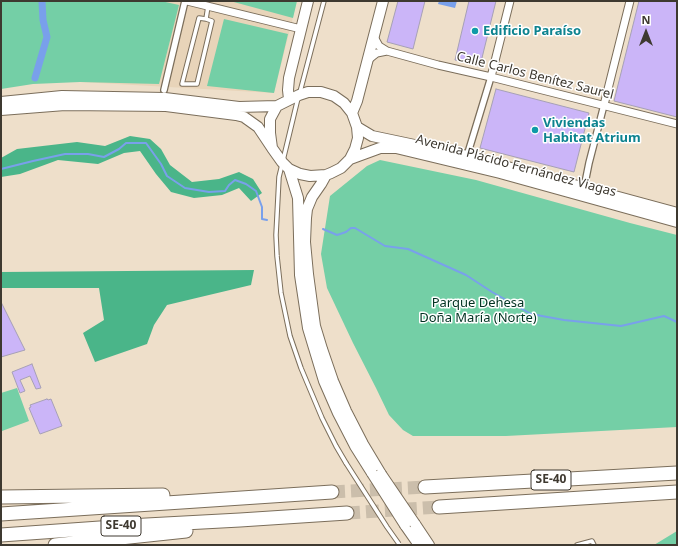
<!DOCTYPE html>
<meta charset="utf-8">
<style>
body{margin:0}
#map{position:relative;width:678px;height:546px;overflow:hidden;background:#eedfca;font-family:"Noto Sans",sans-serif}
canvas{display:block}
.frame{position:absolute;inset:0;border:2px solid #3e3930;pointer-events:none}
.north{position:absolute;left:626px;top:12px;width:40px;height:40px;-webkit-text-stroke:3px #fff;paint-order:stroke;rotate:0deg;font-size:11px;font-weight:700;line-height:16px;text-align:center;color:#3e3930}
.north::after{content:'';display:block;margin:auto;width:14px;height:18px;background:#3e3930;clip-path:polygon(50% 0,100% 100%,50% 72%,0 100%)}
</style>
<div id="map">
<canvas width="678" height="546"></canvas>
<div class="frame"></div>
<div class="north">N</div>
</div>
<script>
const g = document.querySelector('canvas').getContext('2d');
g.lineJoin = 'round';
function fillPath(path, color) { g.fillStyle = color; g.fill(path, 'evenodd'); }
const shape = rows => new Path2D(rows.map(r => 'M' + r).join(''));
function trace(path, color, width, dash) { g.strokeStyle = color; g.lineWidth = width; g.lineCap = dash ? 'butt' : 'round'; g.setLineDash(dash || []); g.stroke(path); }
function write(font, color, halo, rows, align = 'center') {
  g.font = font + ' "Noto Sans",sans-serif'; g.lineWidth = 3; g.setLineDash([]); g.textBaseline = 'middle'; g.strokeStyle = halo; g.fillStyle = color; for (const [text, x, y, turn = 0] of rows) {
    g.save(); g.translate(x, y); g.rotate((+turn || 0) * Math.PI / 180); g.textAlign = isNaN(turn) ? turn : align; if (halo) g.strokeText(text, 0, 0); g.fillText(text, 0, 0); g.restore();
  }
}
fillPath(shape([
 [82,1,297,1,274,93,81,82]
]), '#e8d4b9');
fillPath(shape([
 [1,1,161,1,179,5,159,84,80,82,33,84,1,89],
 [230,1,297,1,293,18],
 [224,19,288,34,274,93,207,86],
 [380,160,476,180,630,223,677,235,677,427,506,436,413,436,403,430,389,415,376,388,353,343,327,288,321,254,330,196,367,166],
 [17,388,29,421,2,431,1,393],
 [677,531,677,545,654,545]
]), '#74cfa6');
fillPath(shape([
 [130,136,150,139,161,149,170,165,192,182,219,179,239,172,253,179,262,193,251,201,239,188,222,195,194,198,171,192,156,174,140,151,124,153,98,164,58,160,20,174,1,177,1,158,17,149,77,142,105,146],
 [254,270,251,285,167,305,154,325,147,344,95,362,83,333,104,320,99,288,1,288,1,272]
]), '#4ab589');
fillPath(shape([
 [439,1,457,1,455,8,438,4]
]), '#79a0eb');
trace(shape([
 [1,169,33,161,65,154,88,154,104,157,119,149,126,143,146,143,161,164,167,176,185,188,209,192,225,191,229,185,235,180,246,184,256,191,262,207,262,219,267,220],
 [323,229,337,235,346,232,351,228,355,228,385,246,408,249,466,275,492,292,531,314,564,320,621,326,664,316,677,322]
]), '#79a0eb', 2);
trace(shape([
 [35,78,47,37,43,20,42,1]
]), '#79a0eb', 7);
const building = shape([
 [398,1,425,1,413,49,387,42,398,1],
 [469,1,496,1,480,66,455,60,469,1],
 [639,1,677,1,677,117,614,101,639,1],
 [496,89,589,113,574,172,480,148,496,89],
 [1,302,25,350,1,357,1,302],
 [32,364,41,388,36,389,30,376,20,380,25,391,20,393,12,372,32,364],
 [47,399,48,400,51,399,62,426,40,434,29,408,31,407,30,405,47,399]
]);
fillPath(building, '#cbb5f8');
trace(building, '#a6a0b5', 1);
trace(shape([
 [332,492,425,487],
 [347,513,439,507]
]), '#cbbeab', 13, [13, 6]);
const service = shape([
 [206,19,212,21,197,84,182,84,199,18,206,19,208,6],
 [300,92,324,1],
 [298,98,279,177,276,235,277,256,281,293,290,336,301,368,322,418,336,446,346,463],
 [577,545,592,541,594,545]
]);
const pedestrian = shape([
 [164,90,185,1],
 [467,156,491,77],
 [584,188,589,163,604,105]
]);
const minor = shape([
 [187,1,301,29],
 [374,37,379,46,387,51,438,65,491,77,677,124],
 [368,60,373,56,377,53,387,51],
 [491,77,510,1],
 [604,105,630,1]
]);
const secondary = shape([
 [289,99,288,90,289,78,308,1],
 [1,102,62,96,165,98,239,107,277,106],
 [1,110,65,105,166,106,236,115,244,117,258,127,272,148,282,162,289,169,300,174,310,176,326,175,331,173,341,168,350,159,355,149,358,138,357,127,352,113,344,103,334,96,321,92,308,92,299,95,277,106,270,119,270,133,272,148],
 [352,113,357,101,371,47,383,1],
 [357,127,372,136,467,156,677,213],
 [350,159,380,148,396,148,500,173,677,222],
 [289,169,298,198,300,275,308,328,324,381,338,413,355,446,372,473],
 [326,175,321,184,312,197,307,209,306,218,305,242,308,274,315,326,322,349,333,381,346,411,363,444,381,474],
 [415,524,429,545],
 [405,525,419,545]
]);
const motorway = shape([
 [425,487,677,473],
 [1,497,163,495],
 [439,507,677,492],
 [1,514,332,492],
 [1,535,128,526,240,520,347,513],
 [55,545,186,531]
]);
trace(service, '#7b6e5b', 5.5);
trace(pedestrian, '#7b6e5b', 8);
trace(minor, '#7b6e5b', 9);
trace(secondary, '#7b6e5b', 12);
trace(motorway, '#7b6e5b', 15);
trace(service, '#fff', 3.5);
trace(pedestrian, '#fff', 5.5);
trace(minor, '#fff', 7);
trace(secondary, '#fff', 10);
trace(motorway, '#fff', 13);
const serviceBridge = shape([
 [346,463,387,527,399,544]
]);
const secondaryBridge = shape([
 [372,473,405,525],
 [381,474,415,524]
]);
trace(serviceBridge, '#7b6e5b', 5.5, []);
trace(secondaryBridge, '#7b6e5b', 12, []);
trace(serviceBridge, '#fff', 3.5);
trace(secondaryBridge, '#fff', 10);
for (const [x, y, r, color] of [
 [475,31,4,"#0f9aa8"],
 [535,130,4,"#0f9aa8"]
]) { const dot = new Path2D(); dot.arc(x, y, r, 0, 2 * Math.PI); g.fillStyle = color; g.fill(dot); trace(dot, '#fff', 1.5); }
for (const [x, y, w] of [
 [551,480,40],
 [121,526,40]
]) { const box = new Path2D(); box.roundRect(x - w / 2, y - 10, w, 20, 3); g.fillStyle = '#fff'; g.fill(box); trace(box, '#3e3930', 1); }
write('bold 12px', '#3e3930', null, [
 ["SE-40",551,480],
 ["SE-40",121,526]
]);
write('bold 13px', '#0d838f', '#fff', [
 ["Edificio Paraíso",483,31],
 ["Viviendas",543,123],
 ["Habitat Atrium",543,138]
], 'left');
write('13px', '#3e3930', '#fff', [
 ["Calle Carlos Benítez Saurel",535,76,14],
 ["Avenida Plácido Fernández Viagas",516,166,15]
]);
write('13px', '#013221', '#fff', [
 ["Parque Dehesa",478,303],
 ["Doña María (Norte)",478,318]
]);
</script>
